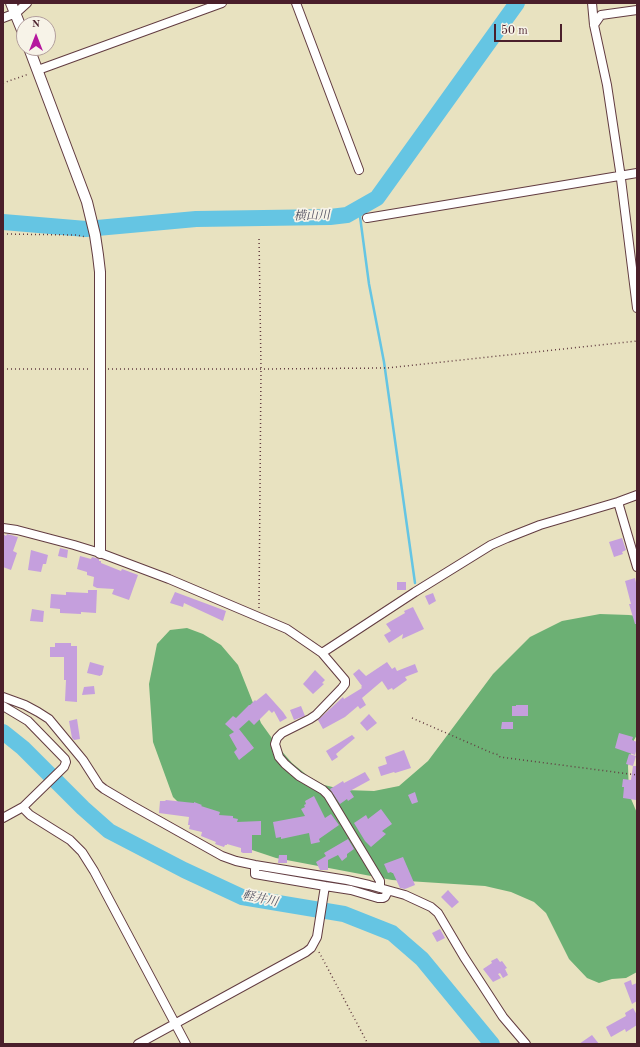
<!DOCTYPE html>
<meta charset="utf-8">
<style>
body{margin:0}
#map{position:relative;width:640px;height:1047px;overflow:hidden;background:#e8e2c0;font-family:"Old Standard TT",serif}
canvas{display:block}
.frame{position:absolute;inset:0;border:4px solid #4a1f2b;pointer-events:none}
.north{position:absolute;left:16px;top:16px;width:40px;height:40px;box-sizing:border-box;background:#f7f3e8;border:1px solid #b29e9c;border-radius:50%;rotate:0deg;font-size:11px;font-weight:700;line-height:16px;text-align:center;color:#4a1f2b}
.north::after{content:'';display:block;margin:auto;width:14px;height:18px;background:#b5179e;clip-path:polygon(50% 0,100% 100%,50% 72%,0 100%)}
.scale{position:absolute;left:494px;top:24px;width:68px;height:18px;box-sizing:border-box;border:2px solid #4a1f2b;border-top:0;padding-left:5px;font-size:12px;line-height:14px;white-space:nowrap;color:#4a1f2b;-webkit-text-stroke:3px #f7f3e8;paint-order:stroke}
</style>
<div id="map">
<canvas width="640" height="1047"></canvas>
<div class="frame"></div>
<div class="north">N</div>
<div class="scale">50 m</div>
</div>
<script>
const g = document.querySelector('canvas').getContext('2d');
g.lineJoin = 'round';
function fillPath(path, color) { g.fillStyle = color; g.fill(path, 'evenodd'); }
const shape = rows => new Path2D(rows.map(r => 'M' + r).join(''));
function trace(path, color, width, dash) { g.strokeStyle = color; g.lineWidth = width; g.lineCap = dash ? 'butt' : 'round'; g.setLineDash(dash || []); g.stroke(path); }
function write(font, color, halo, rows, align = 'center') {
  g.font = font + ' "Old Standard TT","Noto Serif JP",serif'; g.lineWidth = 3.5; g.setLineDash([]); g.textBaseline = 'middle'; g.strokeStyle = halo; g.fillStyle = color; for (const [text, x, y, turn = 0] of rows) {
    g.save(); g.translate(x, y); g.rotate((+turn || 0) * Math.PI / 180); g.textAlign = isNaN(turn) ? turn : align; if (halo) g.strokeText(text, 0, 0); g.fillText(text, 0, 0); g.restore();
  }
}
fillPath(shape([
 [600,614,629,615,637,616,637,735,634,740,628,766,629,794,637,813,637,972,626,978,612,979,599,983,587,978,569,959,546,913,534,902,511,892,485,886,392,880,276,858,231,843,201,825,173,797,153,742,149,684,157,644,170,630,187,628,203,634,221,645,238,665,261,723,279,748,292,763,308,776,324,785,345,790,374,791,399,786,428,761,493,674,530,637,562,621]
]), '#6cb074');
trace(shape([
 [359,209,369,284,384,362,415,583]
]), '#65c5e3', 2.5);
trace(shape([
 [3,222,86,229,196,219,330,217,347,215,377,198,517,3],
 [3,732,23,748,83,808,109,831,184,870,242,897,344,914,392,933,422,959,492,1044]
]), '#65c5e3', 16);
fillPath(shape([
 [3,534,6,536,7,534,11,535,18,537,13,551,17,553,11,570,3,567],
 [622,538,626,550,622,552,623,554,614,557,609,542],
 [60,548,68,550,67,558,58,556],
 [31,550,48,555,46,564,43,564,41,572,28,570],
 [80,556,91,559,92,557,96,558,99,559,99,561,101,561,101,563,121,571,122,569,138,575,129,600,112,594,114,589,97,588,93,586,94,577,87,575,87,572,77,569],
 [635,578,637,587,637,624,635,624,629,604,631,604,625,581],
 [397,582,406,582,406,590,397,590],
 [88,590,97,590,96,613,81,612,81,614,60,613,60,609,50,608,51,594,66,595,66,592,88,593],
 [175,592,226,611,223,621,184,603,183,607,170,603],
 [433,593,436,601,429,605,425,596],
 [413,607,424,629,402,639,403,634,389,643,384,635,391,631,386,624,405,613,404,611],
 [32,609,44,611,43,622,30,621],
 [55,643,71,643,71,646,77,646,77,702,65,701,66,680,64,680,64,657,50,657,50,647,55,647],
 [90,662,104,666,102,675,101,675,100,676,87,673],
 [387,662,392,669,395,667,397,671,415,664,418,672,405,677,407,680,393,690,392,688,388,690,382,681,362,698,366,705,360,709,358,706,345,717,323,729,318,720,343,697,344,699,362,688,361,687,362,686,353,674,359,669,366,676],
 [315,670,325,680,322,683,324,684,313,694,303,684],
 [94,686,95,694,82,695,84,687],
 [266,693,283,712,287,718,280,722,274,711,272,713,269,710,254,725,249,720,238,730,239,729,254,748,239,760,234,752,237,749,229,735,234,732,225,724,233,716,236,718,249,705,250,705,255,700,256,701],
 [516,705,528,705,528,716,512,716,512,706,516,706],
 [301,706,305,716,294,720,290,710],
 [369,714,377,723,367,731,360,723],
 [77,719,80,739,74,740,72,738,69,721],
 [502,722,513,722,513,729,501,729],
 [619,733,633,737,632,740,637,742,637,748,635,755,615,748],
 [352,735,355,738,336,754,338,757,332,761,326,751],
 [404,750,411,768,395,773,394,772,381,776,378,767,387,764,385,757],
 [629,754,636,756,633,766,637,766,637,789,636,800,623,798,624,787,622,787,623,779,631,780,633,766,626,764],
 [365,772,370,780,350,791,354,797,348,801,347,799,340,804,330,789,343,781,344,783],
 [415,792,418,802,412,804,408,795],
 [314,796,325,818,331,814,339,825,319,839,320,842,311,844,309,833,281,839,281,837,276,838,273,822,305,816,301,809,305,807,304,805,306,804,305,801],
 [166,800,194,803,194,802,202,805,201,806,220,812,219,815,233,816,233,818,238,819,237,822,261,821,261,835,252,835,252,853,243,853,241,852,241,848,227,844,227,845,225,845,224,847,215,844,216,842,201,836,202,832,189,829,190,825,188,825,189,817,159,813,160,801,165,801],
 [381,809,392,824,382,831,386,834,371,847,365,841,354,823,366,815,368,819],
 [348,839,354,849,347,854,347,857,342,861,338,855,328,860,328,870,320,870,316,862,326,856,324,853],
 [279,855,287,855,287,863,278,863],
 [403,857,415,885,405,889,400,888,393,873,392,873,391,872,388,873,384,864],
 [448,890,459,902,452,908,441,897],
 [440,929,445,938,437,942,432,933],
 [497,958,500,962,502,961,507,968,505,969,508,975,503,978,500,973,498,974,501,978,493,982,483,969,492,963,491,961],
 [631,980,632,985,637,983,637,1001,632,1004,624,983],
 [633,1008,637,1015,637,1025,626,1032,625,1029,611,1037,606,1027,626,1016,625,1013],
 [592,1035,599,1044,579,1044]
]), '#c59fdd');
const minor = shape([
 [296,3,359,170],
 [592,3,594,25,607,85,620,171,637,308],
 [3,18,16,13,27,3],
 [594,25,601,15,637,10],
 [38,70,222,3],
 [367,218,637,173],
 [618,502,637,567],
 [3,528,17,530,74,545,100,553,169,579,287,629,322,653,345,680,345,684,342,688,316,715,310,719,282,733,277,738,275,744,279,757,285,764,299,776,323,790,328,795,380,881,380,888],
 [322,653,415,592,491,545,507,538,540,525,618,502,637,495],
 [3,697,25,705,38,712,49,719,83,760,99,785,104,789,131,805,222,856,236,861,255,865,347,880,369,885,405,895,431,907,438,913,464,957,503,1017,526,1044],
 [3,706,28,721,65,759,66,762,64,767,23,807,3,818],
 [23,807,26,811,30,815,70,840,82,852,94,871,186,1044],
 [255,865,255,874,325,886],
 [138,1044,306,952,311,948,317,937,325,886,351,890,378,898,383,898,385,897,388,891]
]);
const tertiary = shape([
 [11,3,24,35],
 [29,48,87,202,95,235,98,255,100,272,100,553]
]);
trace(minor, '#623c41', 10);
trace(tertiary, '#623c41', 12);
trace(shape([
 [3,83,29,74],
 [3,234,76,235,86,237],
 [3,369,91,369],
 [108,369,261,369,387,368,637,341],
 [259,608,261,369,259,236],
 [412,718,492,753,499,755,500,757,637,775],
 [319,952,368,1044],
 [3,1041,5,1044]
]), '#623c41', 1.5, [1, 3]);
trace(minor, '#fff', 8);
trace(tertiary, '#fff', 10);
write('italic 12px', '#525162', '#f7f3e8', [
 ["横山川",312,216,-2],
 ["軽井川",260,899,12]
]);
</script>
